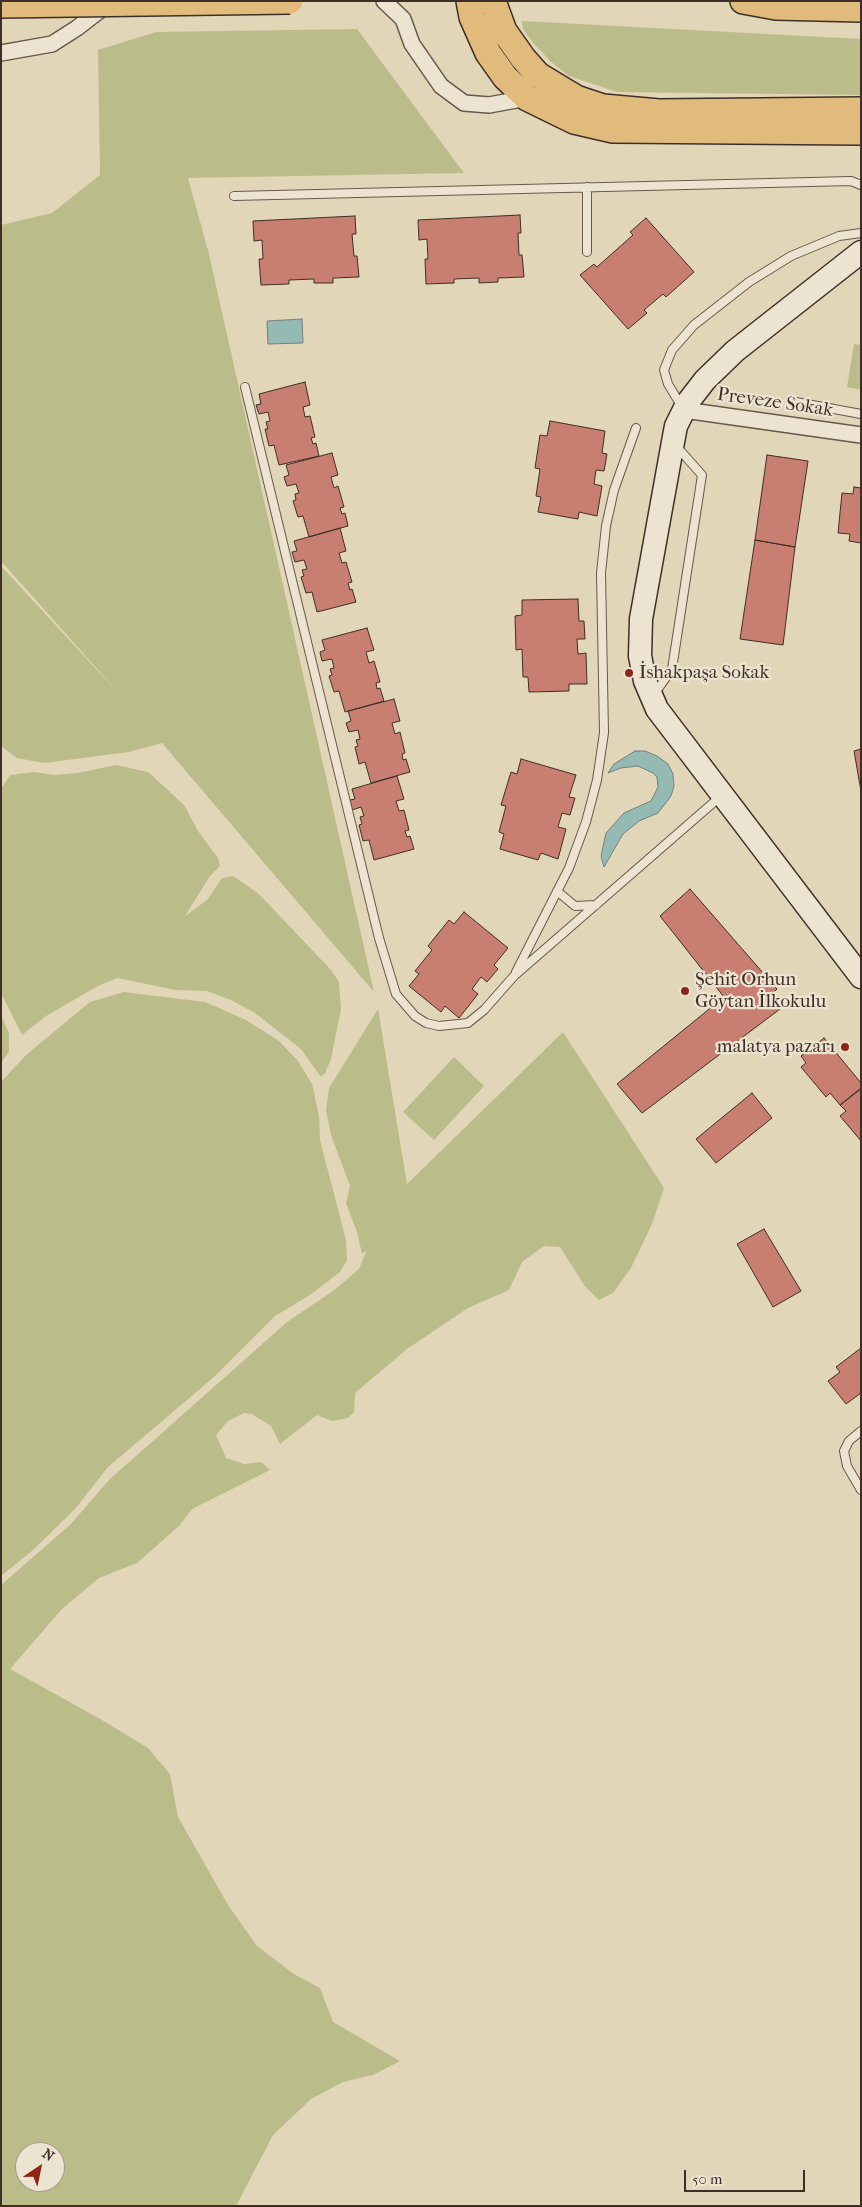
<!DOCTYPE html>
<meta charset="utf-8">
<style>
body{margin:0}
#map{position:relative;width:862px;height:2207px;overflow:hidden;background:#e2d6b8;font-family:"IM FELL French Canon",serif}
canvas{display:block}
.frame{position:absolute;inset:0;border:2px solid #3f2e28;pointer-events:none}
.north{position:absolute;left:15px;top:2142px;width:50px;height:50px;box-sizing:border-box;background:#ece4d1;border:1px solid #a79b8d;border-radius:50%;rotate:34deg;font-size:14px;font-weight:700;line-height:20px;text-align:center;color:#3f2e28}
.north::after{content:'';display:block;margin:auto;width:18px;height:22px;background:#8f2418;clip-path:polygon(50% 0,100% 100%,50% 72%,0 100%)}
.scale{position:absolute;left:684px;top:2170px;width:121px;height:22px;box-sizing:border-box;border:2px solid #3f2e28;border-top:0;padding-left:6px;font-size:15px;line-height:18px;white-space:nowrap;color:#3f2e28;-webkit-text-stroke:4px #ece4d1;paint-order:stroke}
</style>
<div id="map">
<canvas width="862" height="2207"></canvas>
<div class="frame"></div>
<div class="north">N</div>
<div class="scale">50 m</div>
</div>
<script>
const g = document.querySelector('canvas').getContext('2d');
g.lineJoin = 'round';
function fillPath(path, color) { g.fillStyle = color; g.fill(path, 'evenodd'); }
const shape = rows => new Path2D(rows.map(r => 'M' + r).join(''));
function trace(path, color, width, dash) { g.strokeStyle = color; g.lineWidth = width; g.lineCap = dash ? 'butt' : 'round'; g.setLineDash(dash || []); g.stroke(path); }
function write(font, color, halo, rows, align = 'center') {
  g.font = font + ' "IM FELL French Canon",serif'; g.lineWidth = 4.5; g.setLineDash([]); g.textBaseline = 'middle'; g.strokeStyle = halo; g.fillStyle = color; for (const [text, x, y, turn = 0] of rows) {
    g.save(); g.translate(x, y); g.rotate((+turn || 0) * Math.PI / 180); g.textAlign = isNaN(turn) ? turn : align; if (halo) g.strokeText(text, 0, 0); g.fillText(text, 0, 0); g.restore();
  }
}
fillPath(shape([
 [522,21,861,39,861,95,617,92,569,76,550,61,534,44,523,29],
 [357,29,464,173,188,178,209,254,374,992,162,743,129,752,44,763,17,758,1,746,1,566,123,698,1,561,1,225,52,213,100,175,98,50,156,32],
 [854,344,861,345,861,390,847,387],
 [116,765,148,772,158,781,184,805,198,831,218,858,220,866,210,876,185,916,207,900,222,878,233,876,259,894,331,970,339,982,341,1009,331,1059,325,1073,321,1077,301,1049,255,1013,231,1000,207,991,176,990,117,978,98,986,46,1016,22,1035,1,993,1,789,10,775,34,772,54,775,78,773],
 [124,992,205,1002,246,1020,279,1041,298,1061,312,1084,319,1116,320,1140,346,1240,347,1260,340,1272,310,1295,275,1316,214,1377,108,1467,75,1509,33,1550,1,1576,1,1082,26,1055,90,1002],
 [378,1009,407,1184,563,1032,664,1188,652,1224,631,1268,613,1293,599,1300,584,1285,560,1247,544,1246,522,1262,509,1290,468,1308,407,1349,355,1393,354,1412,348,1418,332,1421,317,1415,280,1444,271,1426,252,1414,244,1413,228,1421,216,1435,226,1458,244,1464,261,1462,270,1470,192,1509,179,1526,137,1563,99,1578,62,1609,10,1669,102,1720,148,1748,170,1774,178,1817,228,1905,257,1946,294,1974,320,1988,333,2022,400,2061,373,2075,343,2082,311,2099,273,2135,236,2206,1,2206,1,1585,71,1524,109,1480,287,1322,333,1291,359,1269,367,1250,362,1254,357,1232,346,1203,350,1186,331,1135,326,1110,329,1088],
 [25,2152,55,2152,55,2182,25,2182],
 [1,1015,9,1033,9,1052,1,1063],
 [454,1057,484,1086,434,1140,403,1112]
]), '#babc8a');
const water = shape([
 [302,319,303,343,268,344,267,321,302,319],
 [635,751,645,751,657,756,668,764,673,774,674,786,671,796,658,813,639,821,623,834,604,867,601,856,606,833,624,813,651,801,658,787,657,777,653,773,638,766,621,768,608,773,614,764,635,751]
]);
fillPath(water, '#95b9b3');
trace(water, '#73817b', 1);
const building = shape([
 [520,215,521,233,518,233,519,255,522,255,524,277,498,278,498,282,479,283,479,278,454,279,454,283,426,284,425,259,428,259,427,239,419,240,418,220,520,215],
 [355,216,356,234,352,234,354,256,357,256,359,277,333,278,333,283,314,283,314,279,289,280,289,284,261,285,259,259,263,259,262,240,254,241,253,221,355,216],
 [646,218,694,272,666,297,663,294,644,310,647,313,628,329,580,275,594,264,597,267,633,235,630,232,646,218],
 [305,382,310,405,303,407,305,417,310,416,315,437,311,438,313,444,316,443,319,456,279,465,274,445,269,446,265,429,268,429,266,422,270,421,268,412,259,414,256,405,261,404,259,394,305,382],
 [550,421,605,431,602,453,607,454,604,471,596,470,594,484,602,486,597,516,579,512,578,519,538,512,541,497,536,496,540,469,535,468,540,435,547,436,550,421],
 [332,453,338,475,331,477,334,488,338,486,344,507,340,508,342,514,345,513,348,526,309,537,303,516,298,517,293,501,296,500,295,494,299,493,296,484,287,486,284,477,289,475,286,465,332,453],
 [767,455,808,461,795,547,755,540,767,455],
 [854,487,861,488,861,543,849,541,850,534,838,533,842,493,853,494,854,487],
 [340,528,346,551,339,553,342,563,346,562,352,582,348,583,350,590,352,589,356,602,317,612,312,592,306,593,301,577,304,576,302,570,307,569,304,560,295,562,292,552,297,551,294,541,340,528],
 [755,540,795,547,783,645,740,639,755,540],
 [578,599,579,621,584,621,585,639,577,639,578,654,586,653,587,684,569,684,569,691,529,692,528,677,523,677,522,649,516,650,515,616,522,615,522,600,578,599],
 [367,628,374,650,366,652,369,663,374,661,380,682,376,683,377,689,380,688,384,701,345,712,339,691,334,692,329,676,332,675,330,669,334,668,332,659,322,661,320,652,325,650,322,640,367,628],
 [394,699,400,721,392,723,395,734,400,732,405,753,402,754,403,760,406,759,410,772,371,783,365,762,359,764,355,747,358,746,356,740,360,739,358,730,349,732,346,723,351,721,348,711,394,699],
 [861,749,861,791,854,751,861,749],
 [521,759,576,775,569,797,575,798,570,815,562,813,558,827,566,829,558,859,541,853,538,860,500,849,504,834,499,832,506,806,501,805,511,772,517,774,521,759],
 [397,776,404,799,396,801,399,811,404,810,409,830,405,831,407,837,410,836,414,849,374,860,369,840,363,841,359,825,362,824,360,817,364,816,361,807,352,810,350,800,355,799,352,789,397,776],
 [690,889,777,989,773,993,784,1006,642,1113,617,1084,724,997,660,916,690,889],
 [464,912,508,948,494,965,498,969,487,982,481,977,472,989,478,994,459,1018,445,1006,441,1012,409,986,419,974,415,971,432,950,428,946,449,920,454,924,464,912],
 [824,1038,861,1083,861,1088,840,1105,830,1093,826,1097,801,1067,806,1063,801,1056,824,1038],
 [861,1089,861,1141,840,1116,846,1111,840,1105,861,1089],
 [752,1093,772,1118,716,1163,696,1139,752,1093],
 [764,1229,801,1291,773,1307,737,1244,764,1229],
 [861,1348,861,1393,846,1404,828,1381,840,1372,836,1367,861,1348]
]);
fillPath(building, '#c87e70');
trace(building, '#3f2e28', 1);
const lane = shape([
 [234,196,851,181,861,185],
 [587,252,587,187],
 [245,387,379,938,396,994,415,1016,426,1023,439,1026,468,1023,484,1010,514,976,721,796],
 [796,402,861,414],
 [682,407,668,384,664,370,672,350,694,325,749,282,791,256,839,236,861,233],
 [655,693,672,669,702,475,677,447],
 [557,891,575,906,596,905],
 [516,972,569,868,586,822,597,780,604,733,601,573,606,526,614,490,636,428],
 [861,1431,849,1441,844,1451,847,1466,861,1490]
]);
const street = shape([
 [384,1,403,19,412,44,441,86,464,103,489,105,527,98],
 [1,53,52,44,77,28,108,4],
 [684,410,861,435]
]);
const secondary = shape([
 [861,252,735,351,705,380,688,402,676,426,673,442,641,619,640,656,645,681,657,709,861,977]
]);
const primary = shape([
 [469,1,472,17,488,53,505,77,527,98,574,121,613,130,861,132],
 [493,1,504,31,523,58,538,75,576,98,603,107,659,112,861,110],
 [743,1,776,7,861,9]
]);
trace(lane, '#68584c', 10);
trace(street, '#68584c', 18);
trace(secondary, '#3f2e28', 25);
trace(primary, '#3f2e28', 28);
trace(lane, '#ece4d1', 8);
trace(street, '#ece4d1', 15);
trace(secondary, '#ece4d1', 22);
trace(primary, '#e1bb7c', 25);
const primaryBridge = shape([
 [1,5,290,1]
]);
trace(primaryBridge, '#3f2e28', 28, []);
trace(primaryBridge, '#e1bb7c', 25);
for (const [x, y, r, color] of [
 [629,673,5,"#8f2418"],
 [685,991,5,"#8f2418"],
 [845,1047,5,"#8f2418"]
]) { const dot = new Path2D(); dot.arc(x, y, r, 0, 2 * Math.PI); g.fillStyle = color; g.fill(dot); trace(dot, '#ece4d1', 2); }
write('19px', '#3f2e28', '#ece4d1', [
 ["Preveze Sokak",775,403,8]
]);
write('19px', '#3f2e28', '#ece4d1', [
 ["İshakpaşa Sokak",639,673],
 ["Şehit Orhun",695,980],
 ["Göytan İlkokulu",695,1002],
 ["malatya pazarı",835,1047,"right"]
], 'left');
</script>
